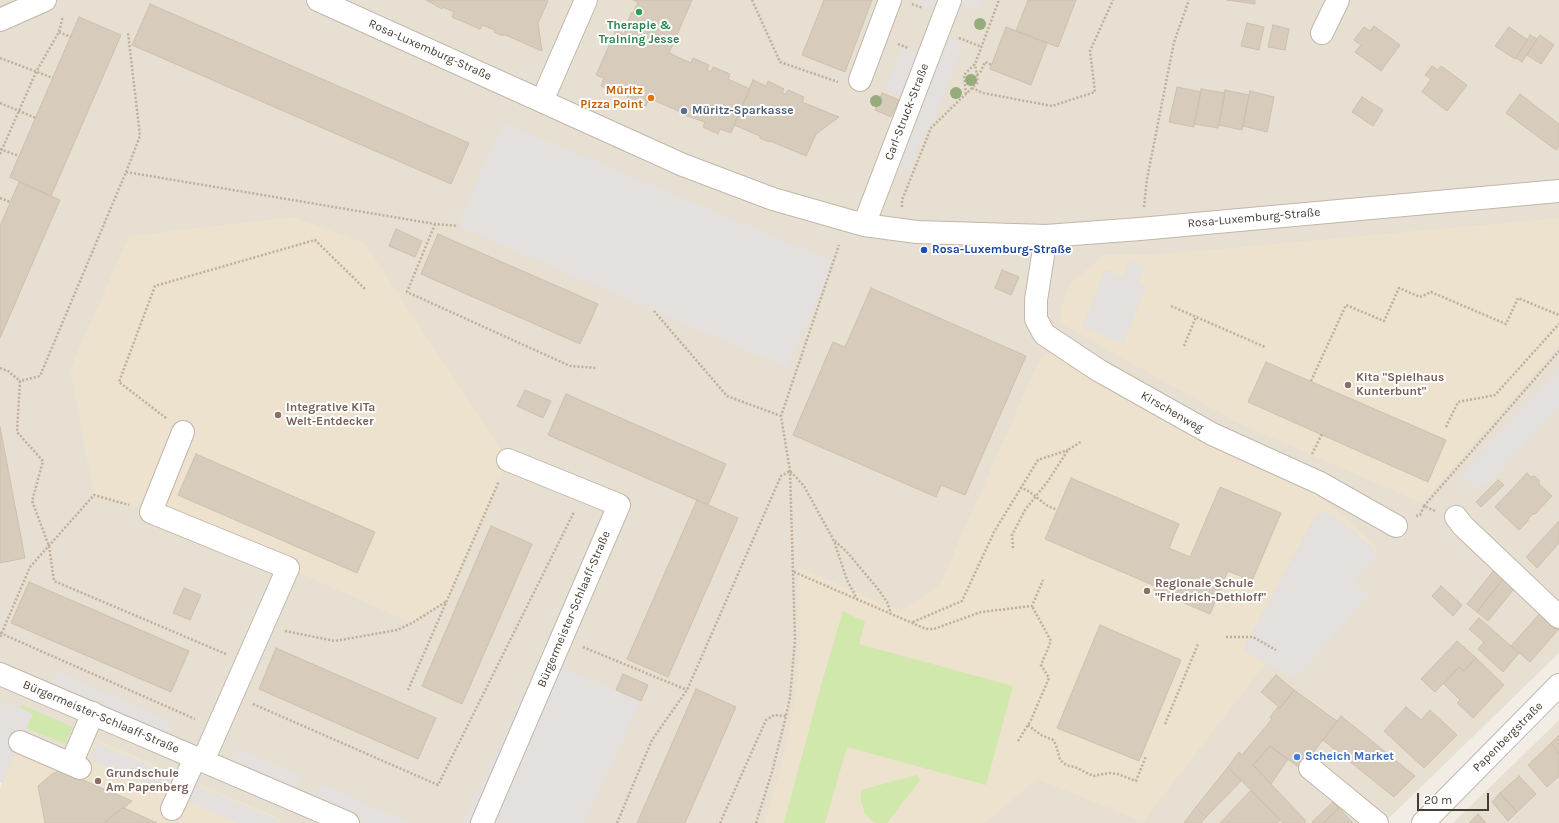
<!DOCTYPE html>
<meta charset="utf-8">
<style>
body{margin:0}
#map{position:relative;width:1559px;height:823px;overflow:hidden;background:#f2ede4;font-family:Karla,sans-serif}
canvas{display:block}
.scale{position:absolute;left:1417px;top:793px;width:72px;height:18px;box-sizing:border-box;border:2px solid #453d34;border-top:0;padding-left:5px;font-size:12px;line-height:14px;white-space:nowrap;color:#453d34;-webkit-text-stroke:3px #fff;paint-order:stroke}
</style>
<div id="map">
<canvas width="1559" height="823"></canvas>
<div class="scale">20 m</div>
</div>
<script>
const g = document.querySelector('canvas').getContext('2d');
g.lineJoin = 'round';
function fillPath(path, color) { g.fillStyle = color; g.fill(path, 'evenodd'); }
const shape = rows => new Path2D(rows.map(r => 'M' + r).join(''));
function trace(path, color, width, dash) { g.strokeStyle = color; g.lineWidth = width; g.lineCap = dash ? 'butt' : 'round'; g.setLineDash(dash || []); g.stroke(path); }
function write(font, color, halo, rows, align = 'center') {
  g.font = font + ' Karla,sans-serif'; g.lineWidth = 4; g.setLineDash([]); g.textBaseline = 'middle'; g.strokeStyle = halo; g.fillStyle = color; for (const [text, x, y, turn = 0] of rows) {
    g.save(); g.translate(x, y); g.rotate((+turn || 0) * Math.PI / 180); g.textAlign = isNaN(turn) ? turn : align; if (halo) g.strokeText(text, 0, 0); g.fillText(text, 0, 0); g.restore();
  }
}
fillPath(shape([
 [0,0,1559,0,1559,653,1384,823,0,823,0,790,2,783,0,782],
 [1559,720,1559,823,1453,823]
]), '#e7dfd2');
fillPath(shape([
 [293,217,365,243,508,460,448,600,412,623,288,568,151,512,94,495,70,369,129,236],
 [1559,218,1559,345,1422,503,1240,424,1061,324,1060,309,1071,283,1104,255,1162,254],
 [1053,352,1300,482,1334,508,1376,546,1377,557,1353,581,1369,596,1295,679,1266,663,1143,822,1037,779,985,823,764,823,779,775,796,697,800,641,798,567,900,611,939,586,1040,358],
 [93,738,281,819,279,823,0,823,0,790,17,748,77,775]
]), '#ece2cd');
fillPath(shape([
 [843,611,865,622,859,644,1013,686,986,785,847,747,825,823,784,823,820,689],
 [22,705,73,727,65,744,26,728,33,714,21,708],
 [917,775,920,780,887,823,877,823,872,821,865,813,861,801,861,790]
]), '#d0e8ac');
fillPath(shape([
 [919,0,938,0,934,9,918,3],
 [960,0,981,0,977,10,959,3],
 [946,37,964,44,932,124,924,132,909,172,894,167],
 [902,47,918,54,900,97,885,90],
 [503,122,834,262,787,368,458,226],
 [1130,260,1145,267,1138,283,1146,287,1123,344,1082,327,1105,269,1124,277],
 [1559,367,1559,407,1488,484,1474,488,1461,475],
 [1323,511,1334,515,1373,548,1377,557,1353,581,1369,596,1295,679,1243,650,1314,518],
 [540,657,641,701,584,823,463,823],
 [56,671,171,721,164,737,48,687],
 [6,702,33,714,2,783,0,782,0,708,4,706],
 [96,743,171,775,164,792,89,760],
 [237,748,301,776,294,793,230,765],
 [194,784,278,820,277,823,238,823,187,801],
 [321,784,411,823,366,823,314,800]
]), '#e3e0dd');
const building = shape([
 [426,0,546,0,548,1,538,23,542,51,503,34,503,36,494,32,495,30,482,25,480,29,452,17,454,12,443,7,442,9,426,0],
 [633,0,692,0,669,53,691,63,693,58,709,65,707,70,711,72,713,67,730,74,728,79,750,89,731,133,720,129,718,134,703,127,705,122,684,115,685,114,649,98,646,106,627,98,628,95,621,91,619,95,601,86,604,78,596,75,616,30,624,34,631,13,633,13,638,2,633,0],
 [824,0,872,0,845,72,802,55,824,0],
 [1028,0,1076,0,1058,47,1016,31,1028,0],
 [1227,0,1255,0,1255,4,1227,0],
 [150,4,469,143,451,184,132,45,150,4],
 [79,17,121,35,51,196,10,177,79,17],
 [1247,23,1264,27,1259,50,1241,46,1247,23],
 [1273,25,1289,29,1285,50,1268,47,1273,25],
 [1374,26,1400,45,1381,71,1355,52,1361,45,1354,40,1364,27,1370,31,1374,26],
 [1006,27,1047,43,1031,85,990,69,1006,27],
 [1509,27,1528,40,1515,59,1495,46,1509,27],
 [1530,35,1537,39,1522,62,1516,58,1530,35],
 [1540,35,1554,45,1541,64,1527,55,1540,35],
 [1432,66,1438,70,1441,66,1467,85,1447,111,1422,92,1431,79,1425,75,1432,66],
 [753,80,766,86,768,81,784,89,782,93,786,94,788,90,804,97,802,102,839,117,816,134,806,156,770,141,769,142,760,138,760,136,734,125,753,80],
 [1177,87,1201,92,1194,127,1169,122,1177,87],
 [1201,89,1225,93,1218,128,1194,124,1201,89],
 [1225,90,1249,95,1242,130,1219,125,1225,90],
 [1250,91,1274,97,1267,132,1243,126,1250,91],
 [882,93,899,100,891,117,875,110,882,93],
 [1520,94,1559,124,1559,146,1556,150,1506,113,1520,94],
 [1362,97,1383,110,1373,126,1352,112,1362,97],
 [19,182,60,200,0,338,0,226,19,182],
 [396,229,422,241,415,257,389,246,396,229],
 [438,234,598,304,580,344,421,274,438,234],
 [1002,270,1019,277,1011,295,995,288,1002,270],
 [871,288,1026,356,965,495,941,485,936,497,793,435,833,342,845,347,871,288],
 [1266,362,1446,440,1428,482,1248,402,1266,362],
 [525,390,551,401,543,418,517,406,525,390],
 [566,394,726,464,708,505,548,435,566,394],
 [0,427,25,558,0,563,0,427],
 [196,454,375,532,357,573,178,495,196,454],
 [1527,473,1531,477,1534,476,1539,480,1539,484,1552,496,1535,514,1533,514,1528,519,1528,521,1519,530,1495,507,1527,473],
 [1071,478,1179,524,1169,548,1190,557,1220,487,1281,513,1252,581,1228,571,1210,614,1154,590,1155,586,1045,539,1071,478],
 [1498,480,1504,485,1481,507,1476,502,1498,480],
 [697,500,738,518,668,677,627,659,697,500],
 [1559,521,1559,543,1537,568,1526,557,1559,521],
 [491,526,532,544,462,704,422,686,491,526],
 [1494,570,1503,579,1477,612,1467,604,1494,570],
 [1503,579,1514,589,1488,621,1477,612,1503,579],
 [29,582,189,651,171,692,11,623,29,582],
 [1441,586,1462,605,1453,616,1432,596,1441,586],
 [184,588,201,595,190,620,173,613,184,588],
 [1541,612,1559,629,1530,662,1511,646,1541,612],
 [1479,618,1519,653,1503,672,1478,649,1484,642,1469,629,1479,618],
 [1100,625,1181,660,1139,761,1057,728,1100,625],
 [1457,641,1476,658,1464,671,1459,667,1435,692,1421,679,1457,641],
 [276,648,436,718,418,759,259,689,276,648],
 [1476,658,1504,685,1473,718,1457,703,1460,700,1444,684,1459,667,1464,671,1476,658],
 [623,674,648,685,641,701,616,690,623,674],
 [1276,675,1294,690,1280,708,1261,692,1276,675],
 [696,689,736,707,685,823,637,823,696,689],
 [1294,690,1337,721,1301,769,1270,746,1253,765,1306,821,1304,823,1283,823,1228,767,1239,752,1242,755,1272,719,1270,717,1278,707,1280,708,1294,690],
 [1406,707,1421,720,1430,710,1457,735,1424,768,1384,731,1406,707],
 [1341,716,1415,776,1394,797,1323,740,1341,716],
 [1559,735,1559,754,1551,743,1559,735],
 [1551,743,1559,754,1559,776,1547,787,1528,765,1551,743],
 [1270,746,1288,759,1271,784,1253,765,1270,746],
 [1228,767,1241,781,1206,817,1196,807,1228,767],
 [59,771,76,777,132,801,124,808,122,808,104,823,45,823,38,786,52,774,59,771],
 [1519,776,1536,794,1517,812,1500,793,1519,776],
 [1251,790,1280,820,1277,823,1220,823,1251,790],
 [1500,793,1517,812,1508,821,1492,802,1500,793],
 [1333,802,1339,808,1323,823,1313,823,1312,822,1333,802],
 [1196,807,1206,817,1201,823,1184,823,1196,807],
 [122,808,124,808,157,823,104,823,122,808],
 [1339,808,1353,823,1323,823,1339,808],
 [1478,814,1486,823,1469,823,1478,814]
]);
fillPath(building, '#d7cbbc');
trace(building, '#cfc0ac', 1);
const minor = shape([
 [318,0,683,165,773,199,864,225,917,232,1046,236,1140,229,1559,191],
 [0,20,45,0],
 [1322,33,1338,0],
 [860,80,890,0],
 [542,101,586,0],
 [864,225,950,0],
 [1046,236,1036,300,1036,319,1044,334,1098,370,1212,434,1320,483,1396,526],
 [183,432,151,512,288,568,203,761],
 [1456,517,1463,526,1559,617],
 [0,674,348,823],
 [20,742,80,768],
 [71,764,93,713],
 [1310,768,1377,823],
 [172,809,195,758],
 [482,823,619,505,508,460],
 [1423,823,1559,685]
]);
trace(minor, '#c1b7aa', 24);
trace(shape([
 [752,0,780,62,838,82],
 [912,4,923,8],
 [59,32,71,37],
 [959,38,982,47],
 [898,44,908,48],
 [0,58,53,78],
 [977,75,981,71,985,62,992,65],
 [972,88,983,93,1052,106,1095,92,1090,51,1113,0],
 [966,94,964,75,975,64,999,0],
 [0,103,36,118],
 [0,149,19,156],
 [0,154,36,72,59,32,63,16],
 [126,172,140,136,128,33],
 [0,198,10,202],
 [902,207,902,200,931,128,978,82,975,64],
 [1144,207,1147,179,1174,42,1189,0],
 [435,224,407,292,570,366,597,368],
 [1171,306,1265,347],
 [654,311,727,396,781,416],
 [1184,346,1196,317],
 [0,368,8,371,20,381],
 [1311,381,1346,305,1384,321,1399,288,1420,297,1431,292,1506,324,1518,298,1559,315],
 [166,418,119,382,155,286,315,240,366,290],
 [1446,427,1458,402,1495,395,1559,324],
 [1312,454,1322,434],
 [1020,487,1030,492,1046,505,1057,510],
 [1424,506,1559,351],
 [1416,516,1420,515,1424,506,1435,511],
 [835,541,847,552,878,589,887,602,891,613],
 [1013,548,1012,535,1025,510,1048,481,1068,450,1082,441],
 [794,572,926,629,934,629,981,612,1032,606,1043,580],
 [913,622,962,601,994,532,1038,460,1068,450],
 [285,631,335,641,397,630,412,623,447,601],
 [0,633,195,719],
 [0,637,30,567,94,495,129,505],
 [1226,637,1253,637,1276,650],
 [583,647,687,690],
 [226,654,54,581,49,546,32,501,43,461,17,432,20,381,40,376,126,172,435,224,458,226],
 [408,690,499,481],
 [253,704,438,785,574,512],
 [1165,724,1198,644],
 [1028,725,1041,735,1053,740,1056,745,1060,759,1063,763,1069,766,1075,767,1093,776,1109,773,1118,774,1136,781,1146,756],
 [1018,741,1031,720,1049,678,1041,665,1051,641,1032,606],
 [617,823,652,740,687,690,781,476,790,471,804,486,834,541,847,580,857,599],
 [720,823,766,720,774,715,786,716],
 [756,823,772,772,786,716,790,697,795,640,790,471,781,416,839,245]
]), '#c0af98', 2.5, [2, 2]);
trace(minor, '#fff', 22);
g.fillStyle = '#96ac7c';
for (const [x, y] of [
 [980,24],
 [971,80],
 [956,93],
 [876,101]
]) { g.beginPath(); g.arc(x, y, 6, 0, 2 * Math.PI); g.fill(); }
for (const [x, y, r, color] of [
 [639,12,4,"#2e9e5b"],
 [651,98,4,"#e8710a"],
 [684,111,4,"#5c6f8a"],
 [924,250,4,"#1a4fb4"],
 [1348,385,4,"#8d6e63"],
 [278,415,4,"#8d6e63"],
 [1147,591,4,"#8d6e63"],
 [1297,757,4,"#3f7fe0"],
 [98,781,4,"#8d6e63"]
]) { const dot = new Path2D(); dot.arc(x, y, r, 0, 2 * Math.PI); g.fillStyle = color; g.fill(dot); trace(dot, '#fff', 1.5); }
write('bold 12px', '#27864d', '#fff', [
 ["Therapie &",639,26],
 ["Training Jesse",639,40]
]);
write('12px', '#453d34', '#fff', [
 ["Rosa-Luxemburg-Straße",430,50,24],
 ["Carl-Struck-Straße",907,112,-69],
 ["Rosa-Luxemburg-Straße",1254,218,-5],
 ["Kirschenweg",1172,412,30],
 ["Bürgermeister-Schlaaff-Straße",574,609,-67],
 ["Bürgermeister-Schlaaff-Straße",101,717,23],
 ["Papenbergstraße",1508,737,-45]
]);
write('bold 12px', '#c56008', '#fff', [
 ["Müritz",643,91],
 ["Pizza Point",643,105]
], 'right');
write('bold 12px', '#4e5e75', '#fff', [
 ["Müritz-Sparkasse",692,111]
], 'left');
write('bold 12px', '#164399', '#fff', [
 ["Rosa-Luxemburg-Straße",932,250]
], 'left');
write('bold 12px', '#785e54', '#fff', [
 ["Kita \"Spielhaus",1356,378],
 ["Kunterbunt\"",1356,392],
 ["Integrative KiTa",286,408],
 ["Welt-Entdecker",286,422],
 ["Regionale Schule",1155,584],
 ["\"Friedrich-Dethloff\"",1155,598],
 ["Grundschule",106,774],
 ["Am Papenberg",106,788]
], 'left');
write('bold 12px', '#366cbe', '#fff', [
 ["Scheich Market",1305,757]
], 'left');
</script>
